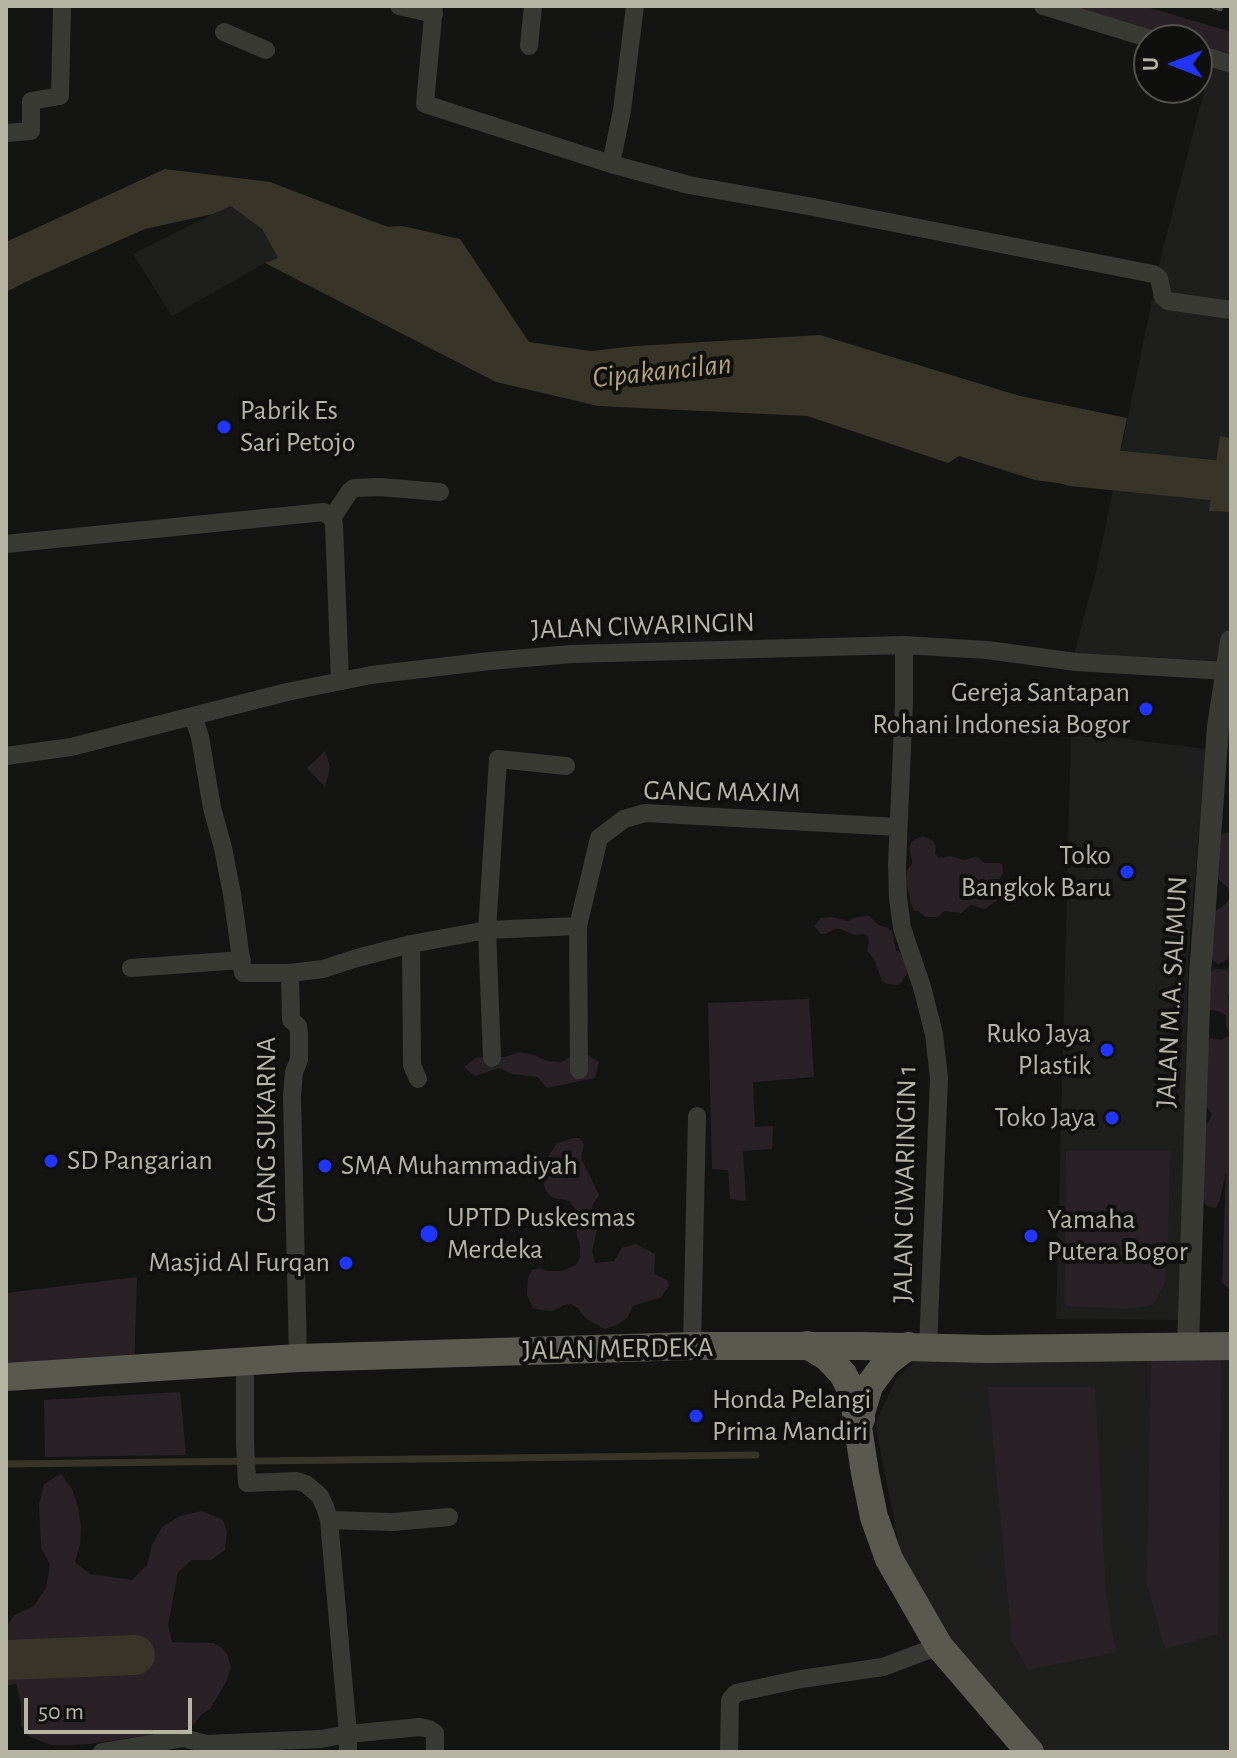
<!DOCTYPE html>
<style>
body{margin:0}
#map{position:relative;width:1237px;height:1758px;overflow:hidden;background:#141513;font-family:"Alegreya Sans",sans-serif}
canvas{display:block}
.frame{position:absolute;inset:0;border:8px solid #b6b5a3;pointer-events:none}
.north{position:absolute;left:1133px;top:24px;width:80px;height:80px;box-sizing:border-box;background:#0f100e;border:2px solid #52524a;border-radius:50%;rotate:270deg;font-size:22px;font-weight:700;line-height:32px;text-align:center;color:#b6b5a3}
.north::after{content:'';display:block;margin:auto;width:28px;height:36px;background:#2035ff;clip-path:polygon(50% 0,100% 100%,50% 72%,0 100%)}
.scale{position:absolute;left:24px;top:1698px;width:168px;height:36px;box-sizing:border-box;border:4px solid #b6b5a3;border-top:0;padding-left:10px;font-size:24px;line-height:28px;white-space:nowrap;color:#b6b5a3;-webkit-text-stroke:6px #0f100e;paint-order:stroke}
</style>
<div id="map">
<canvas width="1237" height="1758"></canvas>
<div class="frame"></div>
<div class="north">U</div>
<div class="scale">50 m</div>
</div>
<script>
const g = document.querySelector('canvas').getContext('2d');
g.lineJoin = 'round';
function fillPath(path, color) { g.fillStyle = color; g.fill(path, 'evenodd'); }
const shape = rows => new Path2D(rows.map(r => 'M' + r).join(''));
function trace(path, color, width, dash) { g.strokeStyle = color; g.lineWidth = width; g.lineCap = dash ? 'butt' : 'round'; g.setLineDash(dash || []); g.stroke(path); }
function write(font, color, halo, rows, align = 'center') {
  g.font = font + ' "Alegreya Sans",sans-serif'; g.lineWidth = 8; g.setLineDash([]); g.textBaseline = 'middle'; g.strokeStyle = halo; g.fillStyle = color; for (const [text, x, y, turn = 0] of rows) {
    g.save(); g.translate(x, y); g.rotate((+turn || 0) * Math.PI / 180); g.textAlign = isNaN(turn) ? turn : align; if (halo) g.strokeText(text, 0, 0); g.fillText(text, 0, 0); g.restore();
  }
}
fillPath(shape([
 [1213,57,1231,63,1231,643,1226,671,1072,662,1096,572,1161,256],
 [231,205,262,229,278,258,265,263,172,316,133,254],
 [1071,732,1206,749,1188,961,1181,1320,1056,1319],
 [944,1349,1231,1350,1231,1752,1041,1752,907,1585,875,1424,896,1379,911,1364]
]), '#1e1f1c');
fillPath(shape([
 [1067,6,1144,6,1231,32,1231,54,1197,44,1197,40,1183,40],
 [325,751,330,767,325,787,307,768],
 [1231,832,1231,953,1227,960,1218,964,1211,959,1208,917,1224,905,1231,897,1228,888,1220,881,1211,863,1215,841,1222,834],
 [923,836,933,841,936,847,935,854,939,858,950,856,964,860,975,857,979,858,984,863,999,863,1002,865,1003,872,997,884,996,887,1000,893,999,899,985,909,971,905,961,913,945,911,937,917,926,917,918,911,914,911,911,904,907,885,907,870,912,864,912,860,909,848,912,841],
 [869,916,878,925,888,928,892,931,896,950,905,956,909,970,901,983,897,985,887,984,882,981,874,959,867,951,869,941,867,935,863,934,854,935,840,929,835,929,826,934,821,934,814,926,821,918,832,917,848,921,858,917],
 [1231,965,1231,985,1228,998,1231,1008,1231,1292,1222,1282,1226,1172,1220,1199,1216,1208,1207,1206,1201,1198,1200,1178,1205,1158,1199,1149,1199,1129,1208,1123,1212,1114,1206,1106,1202,1045,1211,1038,1221,1040,1230,1035,1226,1026,1226,1015,1218,1011,1209,1010,1206,973,1216,969,1226,970],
 [809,999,814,1077,753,1082,755,1127,773,1126,772,1149,743,1151,746,1201,730,1199,728,1170,712,1169,708,1003],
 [520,1052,534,1055,547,1061,561,1062,574,1055,588,1055,599,1062,595,1078,547,1088,538,1077,512,1074,499,1068,475,1076,464,1067,476,1058,491,1056,505,1057],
 [573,1138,580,1138,584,1144,581,1158,599,1195,592,1206,598,1225,592,1251,595,1263,614,1261,622,1248,636,1244,655,1254,654,1274,667,1280,669,1286,661,1297,633,1306,627,1318,617,1325,604,1329,586,1319,578,1308,571,1304,564,1305,553,1311,540,1310,533,1308,527,1295,528,1278,532,1270,540,1268,546,1271,562,1271,576,1265,580,1258,580,1243,577,1237,576,1214,574,1207,569,1201,555,1198,549,1195,545,1189,541,1168,557,1143],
 [1066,1151,1170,1151,1168,1238,1165,1282,1153,1305,1127,1309,1065,1306],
 [137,1277,134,1369,6,1378,6,1293],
 [1221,1358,1218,1634,1165,1649,1147,1584,1151,1361],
 [988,1387,1095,1387,1106,1595,1116,1652,1028,1670,1012,1641],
 [180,1392,186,1455,45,1457,44,1400],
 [61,1474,72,1489,78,1507,81,1526,80,1545,75,1562,90,1574,132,1580,147,1565,152,1545,162,1527,180,1516,202,1511,223,1520,227,1532,225,1550,211,1560,192,1560,178,1572,168,1625,172,1642,213,1643,221,1647,227,1654,231,1667,226,1682,210,1709,202,1714,194,1724,181,1730,90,1744,71,1745,51,1745,28,1736,21,1725,21,1704,16,1684,6,1686,6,1628,14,1615,34,1606,46,1588,50,1565,41,1547,39,1504,44,1484]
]), '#2a2127');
fillPath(shape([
 [165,169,270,182,388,227,402,226,460,239,529,342,591,351,636,346,820,335,1020,396,1127,418,1112,490,1035,480,959,456,948,463,807,416,598,406,496,382,265,263,278,258,262,229,231,206,213,214,145,229,32,279,6,292,6,242],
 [1220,436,1231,438,1231,512,1209,511]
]), '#393428');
trace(shape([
 [6,1464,756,1455]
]), '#393428', 7);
trace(shape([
 [1064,463,1072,466,1231,482],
 [6,1660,135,1655]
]), '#393428', 40);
trace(shape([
 [399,6,434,14],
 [434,6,425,104,611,164,689,185,808,206,1153,274,1159,278,1163,297,1168,301,1231,310],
 [1043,6,1154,40],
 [224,32,266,50],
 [529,46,533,6],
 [1197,53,1231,64],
 [6,133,31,131,31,101,60,96,62,6],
 [611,164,622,110,635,6],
 [332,518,350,491,354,488,380,487,440,492],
 [6,544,324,512,332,518,334,524,340,681],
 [904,645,904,701,897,865,898,898,902,928,922,987,934,1034,939,1078,928,1347],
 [193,716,200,737,212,808,223,848,232,894,243,973,290,973,291,1020,298,1026,299,1033,299,1060,294,1072,292,1096,298,1358],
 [6,756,71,747,287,692,371,675,490,661,572,654,904,645,987,650,1076,662,1226,671],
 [578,926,579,1070],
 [411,944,412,1065,418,1079],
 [131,968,242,960],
 [290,973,323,969,357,958,411,944,487,930,578,926,599,838,624,819,645,813,898,827],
 [492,1058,487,930,498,759,566,766],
 [692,1346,697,1116],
 [245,1361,245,1443,247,1483,297,1481,306,1484,320,1496,325,1507,329,1520,348,1734,348,1752],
 [329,1520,393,1522,449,1517],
 [102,1752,184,1738,206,1744,321,1739,348,1734,420,1727,429,1729,435,1733,435,1752],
 [729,1752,730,1700,736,1693,801,1679,883,1667,939,1646]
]), '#393a33', 18);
trace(shape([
 [1188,1347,1200,975,1218,727,1231,641]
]), '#393a33', 22);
trace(shape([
 [807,1345,827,1357,843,1374,853,1394,865,1473,874,1517,889,1559,939,1646,1030,1752],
 [6,1377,298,1358,692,1346,861,1346,988,1349,1231,1346],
 [861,1419,861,1413,869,1386,886,1363,908,1346]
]), '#59594f', 28);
trace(shape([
 [1213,6,1231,11]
]), '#4f4f46', 6, [10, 8]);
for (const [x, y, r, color] of [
 [224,427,8,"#2035ff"],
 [1146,709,8,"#2035ff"],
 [1127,872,8,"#2035ff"],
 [1107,1050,8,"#2035ff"],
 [1112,1118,8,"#2035ff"],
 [51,1161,8,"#2035ff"],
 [325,1166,8,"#2035ff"],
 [429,1234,10,"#2035ff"],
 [1031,1236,8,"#2035ff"],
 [346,1263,8,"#2035ff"],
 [696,1416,8,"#2035ff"]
]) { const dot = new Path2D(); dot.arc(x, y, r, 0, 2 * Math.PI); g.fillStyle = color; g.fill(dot); trace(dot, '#0f100e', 3); }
write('28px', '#b6b5a3', '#0f100e', [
 ["Pabrik Es",240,411],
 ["Sari Petojo",240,443],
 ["Gereja Santapan",1130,693,"right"],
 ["Rohani Indonesia Bogor",1130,725,"right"],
 ["Toko",1111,856,"right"],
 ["Bangkok Baru",1111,888,"right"],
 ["Ruko Jaya",1091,1034,"right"],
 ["Plastik",1091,1066,"right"],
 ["Toko Jaya",1096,1118,"right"],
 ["SD Pangarian",67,1161],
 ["SMA Muhammadiyah",341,1166],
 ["UPTD Puskesmas",447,1218],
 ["Merdeka",447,1250],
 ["Yamaha",1047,1220],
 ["Putera Bogor",1047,1252],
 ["Masjid Al Furqan",330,1263,"right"],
 ["Honda Pelangi",712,1400],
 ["Prima Mandiri",712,1432]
], 'left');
write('28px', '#b6b5a3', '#0f100e', [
 ["JALAN CIWARINGIN",643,626,-2],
 ["GANG MAXIM",722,792,1],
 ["JALAN M.A. SALMUN",1172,992,-87],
 ["GANG SUKARNA",267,1130,-90],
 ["JALAN CIWARINGIN 1",905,1184,-89],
 ["JALAN MERDEKA",618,1349,-1]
]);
write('italic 30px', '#b5a376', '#0f100e', [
 ["Cipakancilan",662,371,-6]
]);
</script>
